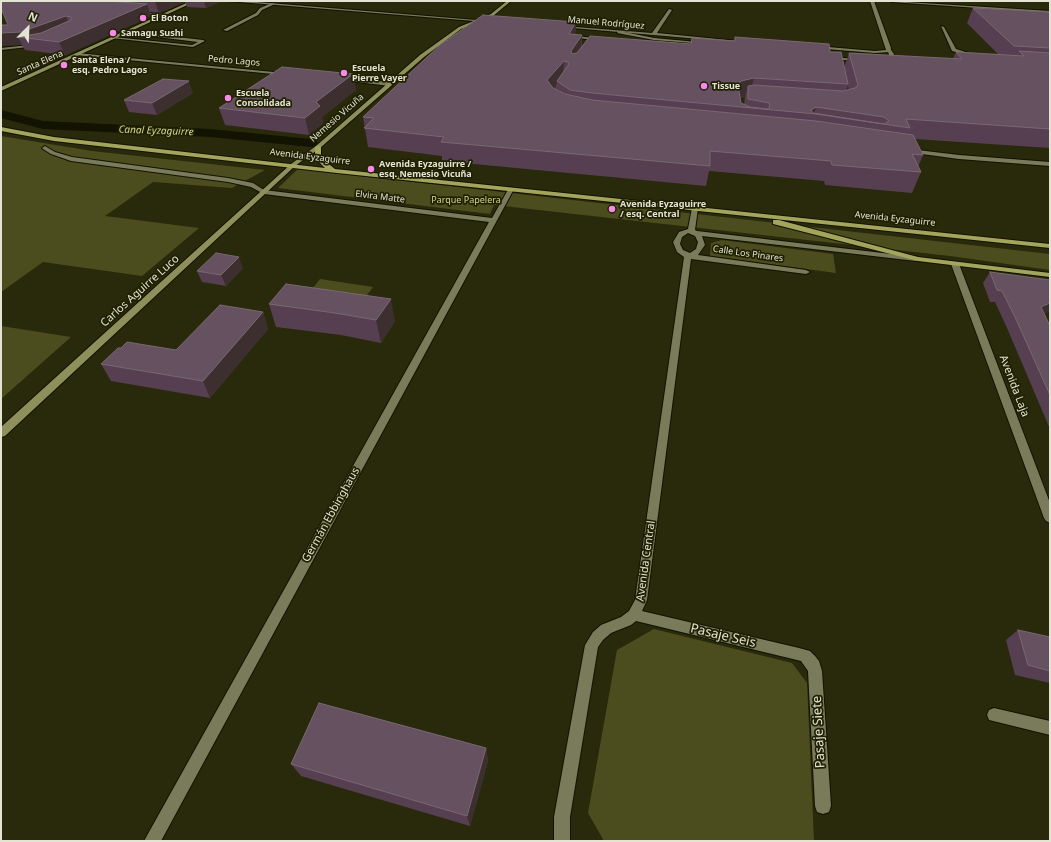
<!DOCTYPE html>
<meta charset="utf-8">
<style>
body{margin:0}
#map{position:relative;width:1051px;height:842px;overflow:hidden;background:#292a0c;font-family:"Noto Sans",sans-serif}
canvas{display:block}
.frame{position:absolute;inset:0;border:2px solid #e3e4d3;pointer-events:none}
.north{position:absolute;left:8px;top:8px;width:40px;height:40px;-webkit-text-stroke:3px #202003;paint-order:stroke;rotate:24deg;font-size:11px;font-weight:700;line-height:16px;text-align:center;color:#e3e4d3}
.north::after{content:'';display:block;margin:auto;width:14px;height:18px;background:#e3e4d3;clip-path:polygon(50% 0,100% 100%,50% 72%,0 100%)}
</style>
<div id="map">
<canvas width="1051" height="842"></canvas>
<div class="frame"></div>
<div class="north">N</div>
</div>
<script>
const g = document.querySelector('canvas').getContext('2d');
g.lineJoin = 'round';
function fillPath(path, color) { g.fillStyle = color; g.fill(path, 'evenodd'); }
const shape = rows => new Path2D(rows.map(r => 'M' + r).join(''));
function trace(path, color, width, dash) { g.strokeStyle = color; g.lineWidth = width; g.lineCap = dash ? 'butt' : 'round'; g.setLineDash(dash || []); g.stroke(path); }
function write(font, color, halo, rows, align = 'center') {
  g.font = font + ' "Noto Sans",sans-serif'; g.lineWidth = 3.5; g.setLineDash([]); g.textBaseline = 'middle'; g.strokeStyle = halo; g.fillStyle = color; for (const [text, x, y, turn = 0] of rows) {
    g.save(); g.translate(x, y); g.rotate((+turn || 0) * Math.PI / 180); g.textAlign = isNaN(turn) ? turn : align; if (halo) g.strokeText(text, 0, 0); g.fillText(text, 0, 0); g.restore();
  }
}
fillPath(shape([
 [1,136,92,151,265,170,232,188,153,182,105,216,199,228,142,276,43,262,1,292],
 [298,169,1050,254,1050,270,950,256,494,205,490,214,278,188],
 [722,240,833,254,836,273,710,256,711,243],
 [320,279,373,287,359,306,305,298],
 [1,326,71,337,1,399],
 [654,629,792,663,807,683,814,841,604,841,588,813,617,650]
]), '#4c4d1e');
fillPath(shape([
 [1,110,43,121,210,129,311,139,316,140,318,143,316,146,311,147,210,137,43,129,1,118,1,110]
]), '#121300');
const lane = shape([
 [272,3,275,4,262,10,258,15,227,31,223,30,256,13,260,8,272,3],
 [941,26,944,27,956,49,975,55,975,57,952,51,941,26],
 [126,31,203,40,205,41,193,47,111,38,113,37,192,45,198,42,124,33,126,31],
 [619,31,654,38,707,43,705,44,654,40,617,33,619,31],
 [577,36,601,39,603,40,601,41,579,38,577,36],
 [39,44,37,46,1,50,1,48,39,44],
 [889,47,894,54,893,57,876,57,878,55,889,55,887,48,889,47],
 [826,57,860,59,862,60,860,61,828,59,826,57],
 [45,146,55,152,72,157,228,178,253,183,267,192,262,193,251,187,228,182,71,161,51,154,43,149,42,148,45,146],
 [909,149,959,155,1050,162,1050,166,959,159,907,152,906,151,909,149]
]);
const street = shape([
 [227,1,244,1,489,21,487,22,227,1],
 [870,1,874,1,891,48,890,52,875,53,814,48,816,46,875,51,886,50,870,1],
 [890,1,1050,11,1050,13,892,2,890,1],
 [669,9,672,10,657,33,748,42,746,43,561,27,563,26,652,33,669,9],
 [137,12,165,14,167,15,165,16,136,14,137,12],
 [77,53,284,73,286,74,284,75,75,55,77,53],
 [342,78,390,82,393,84,390,86,340,80,340,78,342,78],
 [509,188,514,189,161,841,144,841,489,222,264,194,261,192,264,190,492,218,509,188],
 [695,206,698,208,695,230,697,231,916,257,920,259,916,261,702,236,705,245,698,255,806,270,810,272,806,274,691,259,647,600,642,611,799,648,810,651,815,656,819,661,822,671,831,806,829,812,823,814,817,812,815,806,808,671,801,661,636,621,631,625,611,633,603,640,598,647,570,817,570,841,554,841,554,817,585,645,593,632,601,625,621,617,629,611,635,600,684,257,677,252,673,242,679,232,688,229,692,208,695,206],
 [688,233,695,236,698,242,696,249,690,253,683,250,680,244,682,237,688,233],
 [952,262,955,262,959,264,1050,503,1050,523,1046,521,1044,518,951,264,952,262],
 [994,708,1050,721,1050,735,989,720,987,715,989,710,994,708]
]);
const secondary = shape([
 [191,1,196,1,1,91,1,87,191,1],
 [507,1,511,1,493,16,461,29,424,57,320,148,295,166,5,436,1,437,1,427,291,164,316,146,420,55,459,27,491,14,507,1]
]);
const primary = shape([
 [1,127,54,137,325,168,315,158,315,147,318,145,321,147,321,158,335,169,1050,244,1050,248,337,173,54,141,1,131,1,127],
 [773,220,779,220,918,257,1050,273,1050,277,918,261,773,224,773,220]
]);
trace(lane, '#121200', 2);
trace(street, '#121200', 2);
trace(secondary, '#121200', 2);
trace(primary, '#121200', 2);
fillPath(lane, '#797b5b');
fillPath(street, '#797b5b');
fillPath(secondary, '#8e905b');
fillPath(primary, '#a2a55b');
fillPath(shape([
 [1,1,222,1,206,8,187,7,185,2,159,13,149,12,151,16,65,55,25,50,22,45,8,25],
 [973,8,1050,12,1050,148,915,139,923,155,918,167,921,172,912,193,825,185,824,181,709,171,706,186,442,161,442,156,368,147,363,117,576,22,575,35,582,35,582,47,691,44,734,41,735,37,830,52,844,68,849,53,953,59,956,52,998,54,967,23],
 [848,86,849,90,846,91],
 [745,97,744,104,741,103,740,98],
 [353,74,356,90,322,117,323,123,309,135,225,125,219,108],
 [193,93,157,115,129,112,124,100],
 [243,268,226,286,202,282,197,271],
 [990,272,1050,311,1044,314,1050,326,1050,429,1007,328,995,302,990,302,983,283],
 [286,284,395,321,381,343,341,335,276,327,269,304],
 [263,312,268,329,210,398,111,381,101,364,121,348,176,350],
 [1018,630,1050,637,1050,683,1015,675,1006,640],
 [486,748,488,761,470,826,301,776,291,764]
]), '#563f51');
fillPath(shape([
 [155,1,185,1,185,2,159,13],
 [204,1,222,1,206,8],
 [147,4,151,16,65,55,59,42],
 [66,16,71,29,18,37,22,45,1,46,1,33],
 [576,22,575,37,569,34],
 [582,35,581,51,570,68,571,51],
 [564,61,563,78,557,81,556,86,547,98,547,80],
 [353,74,356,90,322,117,323,123,309,135,305,118,316,102],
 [754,78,750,96,748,86,745,97,737,99,738,85,741,81],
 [189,81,193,93,157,115,152,103],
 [816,107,814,114,811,110],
 [239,257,243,268,226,286,221,275],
 [391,299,395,321,381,343,376,320],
 [1050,303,1050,311,1033,319,1041,307],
 [263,312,268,329,210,398,203,381],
 [486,748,488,761,470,826,467,816]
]), '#3d2f2f');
const building = shape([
 [1,1,107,1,147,4,59,42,18,37,41,33,71,20,71,17,66,16,21,32,1,33,1,25,8,25,1,8,1,1],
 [973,8,1050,12,1050,48,1014,46,973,8],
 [483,15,576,22,569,34,582,35,571,51,572,54,577,53,590,36,691,44,692,38,735,41,735,37,829,44,830,52,841,52,848,84,754,78,741,81,738,85,741,103,750,107,767,109,770,107,769,103,748,99,748,86,754,85,843,91,855,88,858,85,849,53,962,59,956,52,1024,56,1019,51,1050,53,1050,129,906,119,910,128,816,114,592,93,570,90,557,81,569,64,568,62,564,61,547,80,553,88,565,94,592,100,816,121,913,135,923,155,912,154,921,172,832,165,831,161,710,151,710,166,441,142,444,137,364,128,374,118,363,117,440,45,483,15],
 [816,107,884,117,889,121,884,124,813,113,811,110,816,107],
 [282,67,353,74,316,102,320,106,305,118,219,108,282,67],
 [163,79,189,81,152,103,124,100,163,79],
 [216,253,239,257,221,275,197,271,216,253],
 [990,272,1050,280,1050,303,1041,307,1050,326,1050,395,1015,317,1002,291,997,290,990,272],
 [286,284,391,299,376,320,335,313,269,304,286,284],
 [220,305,263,312,203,381,101,364,118,348,121,348,127,342,176,350,220,305],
 [1018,630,1050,637,1050,671,1028,665,1018,630],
 [319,703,486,748,467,816,291,764,319,703]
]);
fillPath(building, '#65515f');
trace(building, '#796871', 1);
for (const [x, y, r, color] of [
 [143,18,4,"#f888ea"],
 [113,33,4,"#f888ea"],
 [64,65,4,"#f888ea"],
 [344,73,4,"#f888ea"],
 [704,86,4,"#f888ea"],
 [228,98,4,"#f888ea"],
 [371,169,4,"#f888ea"],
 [612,209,4,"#f888ea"]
]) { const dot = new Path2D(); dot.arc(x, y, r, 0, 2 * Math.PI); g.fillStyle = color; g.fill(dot); trace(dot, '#202003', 1.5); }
write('bold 9px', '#e3e4d3', '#202003', [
 ["El Boton",151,18],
 ["Samagu Sushi",121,33],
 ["Santa Elena /",72,60],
 ["esq. Pedro Lagos",72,70],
 ["Escuela",352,68],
 ["Pierre Vayer",352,78],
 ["Tissue",712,86],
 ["Escuela",236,93],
 ["Consolidada",236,103],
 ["Avenida Eyzaguirre /",379,164],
 ["esq. Nemesio Vicuña",379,174],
 ["Avenida Eyzaguirre",620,204],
 ["/ esq. Central",620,214]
], 'left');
write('9px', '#e3e4d3', '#202003', [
 ["Manuel Rodríguez",606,23,5],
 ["Pedro Lagos",234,61,5],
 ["Santa Elena",40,63,-24],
 ["Nemesio Vicuña",337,118,-41],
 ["Avenida Eyzaguirre",310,157,7],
 ["Elvira Matte",380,197,7],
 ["Avenida Eyzaguirre",895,219,6],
 ["Calle Los Pinares",748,254,8]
]);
write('9px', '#d2d589', '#202003', [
 ["Parque Papelera",466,200]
]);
write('italic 10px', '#d5d88c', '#202003', [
 ["Canal Eyzaguirre",156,131,2]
]);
write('11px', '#e3e4d3', '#202003', [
 ["Carlos Aguirre Luco",140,291,-42],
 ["Avenida Laja",1014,386,69],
 ["Germán Ebbinghaus",331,515,-61],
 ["Avenida Central",646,561,-82]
]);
write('13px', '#e3e4d3', '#202003', [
 ["Pasaje Seis",723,636,13],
 ["Pasaje Siete",819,732,-93]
]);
</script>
